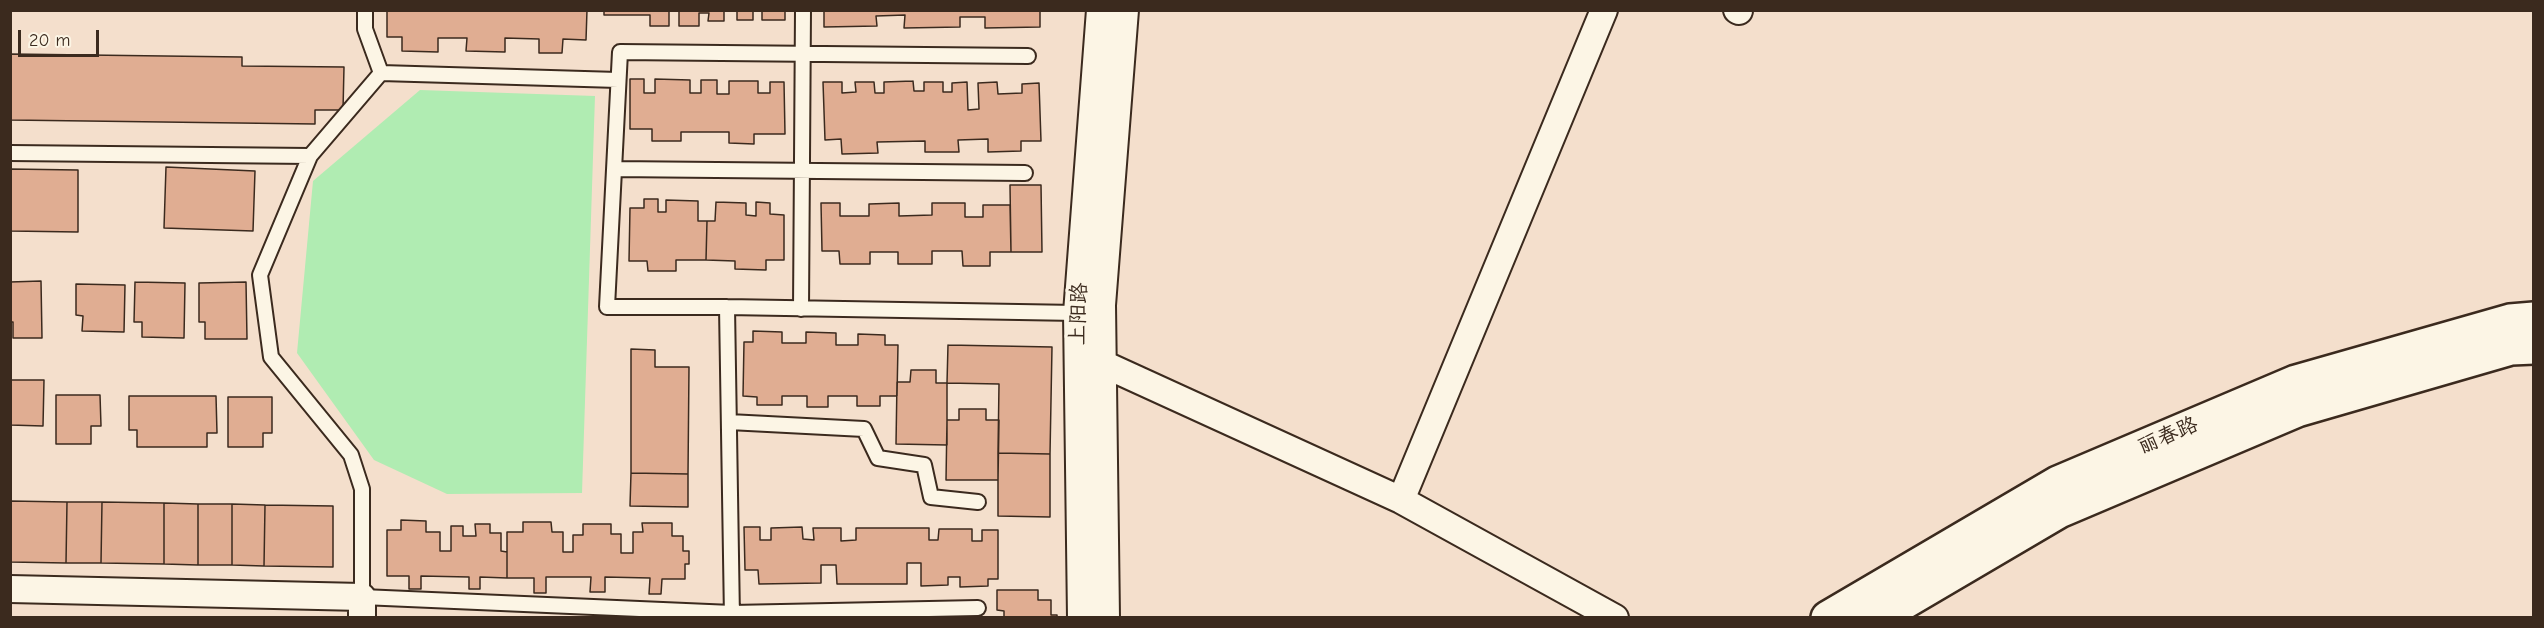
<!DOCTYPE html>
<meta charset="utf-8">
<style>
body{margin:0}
#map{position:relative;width:2544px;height:628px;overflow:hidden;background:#f4dfcc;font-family:"Comic Neue",sans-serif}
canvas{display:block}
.frame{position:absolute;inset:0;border:12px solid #3b2a1e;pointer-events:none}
.scale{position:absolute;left:18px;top:30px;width:81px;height:27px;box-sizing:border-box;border:3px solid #3b2a1e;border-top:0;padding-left:8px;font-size:18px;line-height:21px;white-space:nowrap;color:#3b2a1e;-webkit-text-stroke:4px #fcf5e5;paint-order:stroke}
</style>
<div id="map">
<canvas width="2544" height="628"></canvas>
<div class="frame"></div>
<div class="scale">20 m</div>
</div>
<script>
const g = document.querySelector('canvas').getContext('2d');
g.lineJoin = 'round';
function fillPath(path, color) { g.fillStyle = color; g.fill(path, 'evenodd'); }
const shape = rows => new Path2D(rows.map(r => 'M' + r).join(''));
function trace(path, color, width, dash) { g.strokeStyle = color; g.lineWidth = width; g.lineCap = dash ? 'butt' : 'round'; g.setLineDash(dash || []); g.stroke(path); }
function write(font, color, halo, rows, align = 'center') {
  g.font = font + ' "Comic Neue","LXGW WenKai TC",sans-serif'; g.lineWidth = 6; g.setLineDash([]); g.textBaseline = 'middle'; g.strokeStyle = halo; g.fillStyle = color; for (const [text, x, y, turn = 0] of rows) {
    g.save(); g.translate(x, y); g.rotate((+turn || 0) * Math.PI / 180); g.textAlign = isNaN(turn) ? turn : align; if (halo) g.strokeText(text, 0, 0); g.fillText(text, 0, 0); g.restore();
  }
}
fillPath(shape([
 [420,90,595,96,582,493,447,494,374,460,297,353,313,181]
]), '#b0ecb2');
const building = shape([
 [387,10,587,10,586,40,563,39,562,53,539,53,539,39,505,38,505,52,466,51,467,38,438,38,438,52,402,51,402,37,387,37,387,10],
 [604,10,669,10,669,26,650,26,650,15,604,15,604,10],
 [679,10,724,10,724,21,708,21,709,13,699,13,699,26,679,26,679,10],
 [737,10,753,10,753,20,737,20,737,10],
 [762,10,785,10,785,20,762,20,762,10],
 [824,10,1040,10,1040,27,985,28,985,17,960,17,960,27,904,28,905,15,876,16,877,26,824,27,824,10],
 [10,54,242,57,242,66,344,67,343,110,315,110,315,124,10,120,10,54],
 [630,79,644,79,644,93,655,93,655,79,690,80,690,93,701,93,701,80,717,80,717,94,729,94,729,81,758,81,758,93,770,93,770,82,784,82,785,134,754,134,754,144,729,143,729,132,681,132,681,141,652,141,652,129,630,129,630,79],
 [913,81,914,91,924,91,924,82,943,82,943,92,952,92,952,83,967,82,968,110,979,109,978,83,997,82,998,94,1022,93,1022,84,1039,83,1041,141,1021,141,1021,151,988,152,988,139,958,140,959,152,925,152,925,141,877,142,878,153,842,154,841,139,825,140,823,82,842,82,842,93,856,92,855,82,874,82,875,93,884,93,884,82,913,81],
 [166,167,255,171,253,231,164,228,166,167],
 [10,169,78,170,78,232,10,231,10,169],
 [1010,185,1041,185,1042,252,1011,252,1010,185],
 [644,199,658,199,658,212,666,212,666,200,698,201,698,221,707,221,706,260,676,260,676,271,648,271,647,261,629,261,630,208,644,208,644,199],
 [716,202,746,203,746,215,756,216,756,202,770,203,770,214,784,215,784,260,766,260,766,270,735,269,735,261,706,260,707,221,715,221,716,202],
 [821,203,840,203,840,216,869,216,869,204,899,203,899,216,932,215,932,203,965,203,965,217,983,217,983,205,1010,205,1011,252,990,252,990,266,963,266,962,251,932,251,932,264,898,264,898,252,870,252,870,264,840,264,839,251,822,251,821,203],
 [41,281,42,338,13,338,13,322,10,322,10,282,41,281],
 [135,282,185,283,184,338,142,337,142,322,134,322,135,282],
 [246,282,247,339,205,339,205,322,199,322,199,283,246,282],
 [76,284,125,285,124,332,82,331,83,316,76,315,76,284],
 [753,331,782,332,782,343,806,343,806,332,836,333,836,345,858,345,858,334,885,335,885,345,898,345,897,396,880,396,880,406,857,406,857,396,828,396,828,407,807,407,807,396,782,396,782,405,757,405,757,397,743,396,744,342,753,342,753,331],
 [948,345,1052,347,1050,454,998,453,999,384,947,383,948,345],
 [631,349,655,350,655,367,689,367,688,474,631,473,631,349],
 [911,370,936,370,936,383,947,383,947,445,896,444,897,382,910,382,911,370],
 [10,380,44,380,43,426,10,425,10,380],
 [56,395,100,395,101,426,91,426,91,444,56,444,56,395],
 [129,396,216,396,217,433,207,433,207,447,137,447,137,430,129,430,129,396],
 [228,397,272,397,272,433,263,433,263,447,228,447,228,397],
 [959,409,986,409,986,420,999,420,998,480,946,480,947,420,959,420,959,409],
 [998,453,1050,454,1050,517,998,516,998,453],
 [631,473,688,474,688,507,630,506,631,473],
 [10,501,67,502,66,563,10,562,10,501],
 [67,502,102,502,101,563,66,563,67,502],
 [102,502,164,503,164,564,101,563,102,502],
 [164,503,198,504,198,565,164,564,164,503],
 [198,504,232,504,232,565,198,565,198,504],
 [232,504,265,505,264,566,232,565,232,504],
 [265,505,333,506,333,567,264,566,265,505],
 [401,520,426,521,426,532,440,532,440,551,451,551,451,526,463,526,463,536,476,536,475,524,490,524,490,533,501,533,501,551,507,552,507,578,480,577,480,589,469,589,469,577,421,576,421,589,409,589,409,576,387,576,387,530,401,530,401,520],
 [523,522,551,522,552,532,563,532,563,552,573,552,573,535,583,535,583,524,611,524,611,534,621,534,621,553,633,553,633,532,643,532,642,523,672,523,672,536,683,536,683,551,689,551,689,564,685,564,685,579,662,579,661,594,649,594,650,578,605,577,605,592,590,592,591,577,546,577,546,593,534,593,534,578,507,578,507,532,523,532,523,522],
 [744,527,760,527,760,540,771,540,771,528,802,527,803,539,814,540,813,528,841,528,841,541,856,540,856,528,929,528,929,540,938,540,939,529,972,529,972,541,982,541,982,530,998,530,998,579,988,579,988,586,960,587,960,577,948,577,948,585,921,586,921,563,907,563,907,584,837,584,836,565,821,565,821,583,759,584,758,570,745,570,744,527],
 [997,590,1038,590,1038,600,1051,600,1051,615,1057,615,1057,618,1004,618,1004,611,997,610,997,590]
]);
fillPath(building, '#e0ad92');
trace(building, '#3b2a1e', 1.5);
const lane = shape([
 [365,10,365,29,381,73],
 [1028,56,620,52,607,307,727,307,1077,313],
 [618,80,381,73,310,156,260,275,271,357,351,455,362,489,362,597,732,613,978,608],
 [10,153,310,156],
 [614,169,1025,173],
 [727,307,732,618],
 [801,309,803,10],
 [729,422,864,429,878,458,924,465,931,497,978,502]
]);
const street = shape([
 [1737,10,1739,11],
 [1088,357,1401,500,1615,618],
 [1401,500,1604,10],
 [10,589,362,597,362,618],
 [1081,618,1077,313,1100,10],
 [1106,618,1102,305,1125,10]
]);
const secondary = shape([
 [1828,618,2058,483,2296,382,2510,321,2534,319],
 [1877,618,2059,511,2297,410,2511,348,2534,347]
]);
trace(lane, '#3b2a1e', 18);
trace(street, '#3b2a1e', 30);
trace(secondary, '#3b2a1e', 38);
trace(lane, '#fcf5e5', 14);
trace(street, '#fcf5e5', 26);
trace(secondary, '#fcf5e5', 33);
write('21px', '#3b2a1e', '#fcf5e5', [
 ["上阳路",1079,314,-88],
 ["丽春路",2168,436,-23]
]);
</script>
